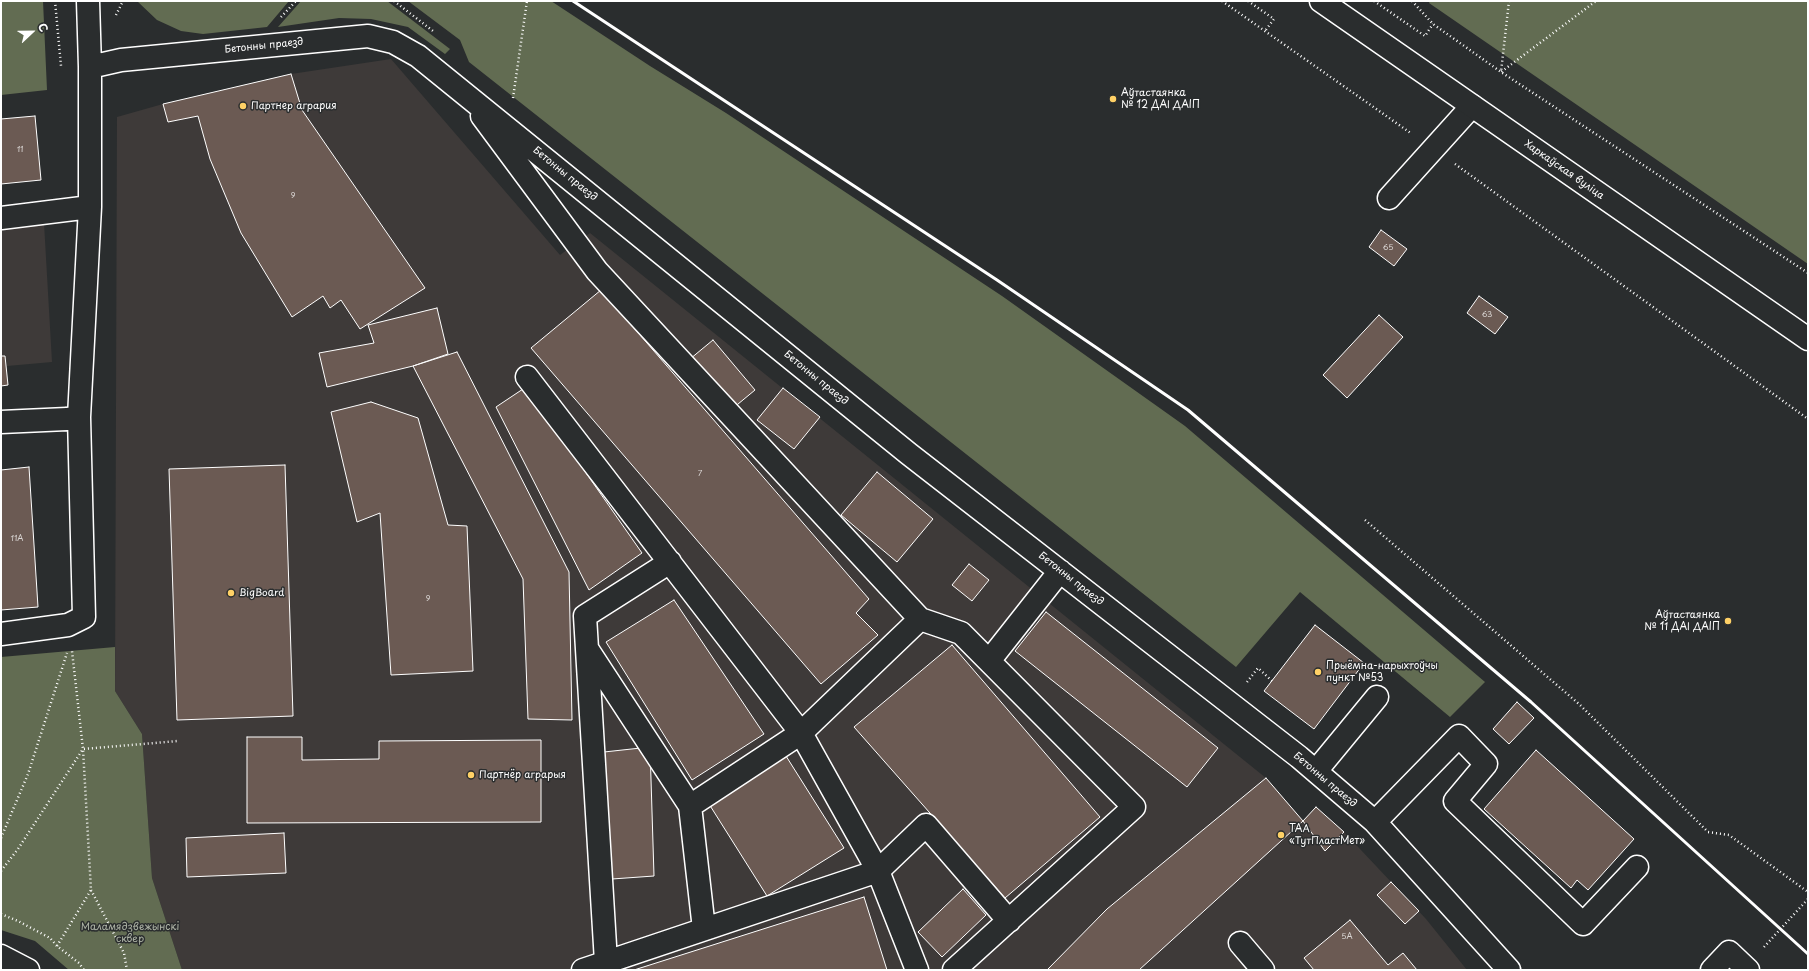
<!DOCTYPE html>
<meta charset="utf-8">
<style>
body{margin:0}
#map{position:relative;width:1809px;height:971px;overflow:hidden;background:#2a2d2e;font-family:"Playpen Sans",sans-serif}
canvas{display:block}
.frame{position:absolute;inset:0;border:2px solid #fff;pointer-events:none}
.north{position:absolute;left:12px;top:12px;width:40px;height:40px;-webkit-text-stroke:3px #2a2d2e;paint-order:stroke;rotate:68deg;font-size:11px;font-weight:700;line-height:16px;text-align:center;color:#fff}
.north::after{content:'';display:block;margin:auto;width:14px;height:18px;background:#fff;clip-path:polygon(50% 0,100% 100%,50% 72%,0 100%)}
</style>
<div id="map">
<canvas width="1809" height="971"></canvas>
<div class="frame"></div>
<div class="north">С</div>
</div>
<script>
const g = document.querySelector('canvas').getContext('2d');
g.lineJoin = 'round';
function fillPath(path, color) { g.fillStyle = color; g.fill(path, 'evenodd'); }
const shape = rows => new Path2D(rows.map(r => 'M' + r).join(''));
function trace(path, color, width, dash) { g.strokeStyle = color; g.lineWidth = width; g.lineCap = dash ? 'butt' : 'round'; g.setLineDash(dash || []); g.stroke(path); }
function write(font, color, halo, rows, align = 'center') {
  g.font = font + ' "Playpen Sans",sans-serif'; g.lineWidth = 3; g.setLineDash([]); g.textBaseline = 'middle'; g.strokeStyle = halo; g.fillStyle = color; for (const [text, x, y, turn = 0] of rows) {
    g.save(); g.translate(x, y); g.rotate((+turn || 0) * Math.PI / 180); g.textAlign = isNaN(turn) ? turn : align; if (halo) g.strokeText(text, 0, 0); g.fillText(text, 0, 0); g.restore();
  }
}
fillPath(shape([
 [391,59,560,255,590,233,1266,778,1303,821,1316,807,1344,832,1426,919,1467,970,182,970,152,878,142,734,115,691,117,117,163,104,291,74],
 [44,223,52,362,7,366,8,385,1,386,1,226]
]), '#3e3a39');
fillPath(shape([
 [1,1,43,1,47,90,1,95],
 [137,1,289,1,267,27,203,34,181,31,157,20],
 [301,1,387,1,450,49,445,54,408,27,371,19,339,18,278,27],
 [408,1,551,1,650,66,726,113,1002,296,1185,426,1485,682,1450,717,1300,592,1236,667,469,62,460,40],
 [1430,1,1808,1,1808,264,1429,3],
 [115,647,115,691,142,734,152,878,182,970,69,970,35,941,1,930,1,657]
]), '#626c52');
const building = shape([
 [291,74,302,110,425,288,360,329,341,300,330,308,323,296,292,317,241,233,210,159,198,116,168,122,163,104,291,74],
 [35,116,41,180,1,184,1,119,35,116],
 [1381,230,1407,249,1394,266,1369,247,1381,230],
 [601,290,869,599,856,613,878,635,821,684,531,348,601,290],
 [1479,296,1508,317,1495,334,1467,313,1479,296],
 [437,308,448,354,413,366,327,387,319,353,374,343,368,325,437,308],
 [1379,315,1403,337,1347,398,1323,375,1379,315],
 [713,340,755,390,732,409,690,359,713,340],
 [457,352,569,572,572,720,528,719,523,579,413,366,457,352],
 [1,356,5,356,8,385,1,386,1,356],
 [526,387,642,553,589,590,496,407,526,387],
 [783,388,820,417,794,449,757,420,783,388],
 [371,402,418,418,448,525,467,526,473,671,391,675,380,513,357,522,331,412,371,402],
 [285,465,293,716,177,720,169,469,285,465],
 [29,467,38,607,1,610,1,470,29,467],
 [877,472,933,519,897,562,841,515,877,472],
 [969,564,989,580,972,601,952,585,969,564],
 [674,600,764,734,692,780,606,642,674,600],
 [1046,612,1218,748,1187,787,1015,651,1046,612],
 [1315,625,1364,663,1314,729,1264,691,1315,625],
 [952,645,1100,817,1005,898,854,727,952,645],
 [1517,702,1534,718,1509,744,1493,729,1517,702],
 [247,737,302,737,302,760,379,759,379,741,541,740,541,822,247,823,247,737],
 [650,747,654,876,612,879,604,752,650,747],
 [1536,750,1634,839,1588,890,1577,880,1571,888,1484,809,1536,750],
 [786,756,844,848,767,896,709,804,786,756],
 [1266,778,1303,821,1139,970,1047,970,1107,909,1266,778],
 [1316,807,1344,832,1325,851,1303,821,1316,807],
 [284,833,286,873,187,877,186,838,284,833],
 [1391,882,1419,911,1405,924,1377,895,1391,882],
 [963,889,986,915,942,957,918,932,963,889],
 [864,897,887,970,634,970,864,897],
 [1350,920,1388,965,1403,953,1417,970,1314,970,1304,958,1350,920]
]);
fillPath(building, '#6b5a53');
trace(building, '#fff', 1);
const minor = shape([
 [88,1,90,67,121,60,368,36,393,42,418,56,909,454,1299,757,1375,822,1509,970],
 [482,116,597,271,920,619,801,733,690,806,704,929],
 [1389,198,1472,106],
 [1,218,90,207],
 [527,377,801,733,878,871,917,970],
 [1,422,67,419,79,417],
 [920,619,961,633,1134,807,954,970],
 [1,634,68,625,84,617,79,417,90,207,90,67],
 [588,650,690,806],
 [989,661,1060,571],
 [1316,771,1377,697],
 [1375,822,1459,736,1486,764,1455,801,1583,924,1637,867],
 [1240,943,1263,970],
 [1,956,28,970],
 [606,962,585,616,670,562],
 [583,970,878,871,926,825,1009,921],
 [1712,970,1729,952,1748,970]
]);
const major = shape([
 [1321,1,1808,339]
]);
trace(minor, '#fff', 25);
trace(major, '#fff', 25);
trace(shape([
 [55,1,61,66],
 [394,1,433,31],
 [1222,1,1412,134],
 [1248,1,1274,19,1265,31],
 [1374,1,1425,36,1433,24],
 [1412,1,1433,24,1501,72,1808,273],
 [1509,1,1501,72,1596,1],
 [116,15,123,1],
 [281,17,296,1],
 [513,98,527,1],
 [1455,164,1808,419],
 [1365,520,1579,704,1708,832,1729,835,1808,892],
 [1247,682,1258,668,1272,681],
 [1,838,28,774,67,653],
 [1,871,18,849,83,749,178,741],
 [91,890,124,953,127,970],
 [1,914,18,921,50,938,57,946,79,963,84,970],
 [57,946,91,890,83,749,72,651],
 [1764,947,1808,899]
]), '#fff', 2.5, [1, 3]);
trace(minor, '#2a2d2e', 22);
trace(major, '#2a2d2e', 22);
trace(shape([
 [573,1,997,280,1188,410,1531,702,1808,954]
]), '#fff', 3);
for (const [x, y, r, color] of [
 [1113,99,4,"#ffd166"],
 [243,106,4,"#ffd166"],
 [231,593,4,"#ffd166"],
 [1728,621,4,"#ffd166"],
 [1318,672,4,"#ffd166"],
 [471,775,4,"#ffd166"],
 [1281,835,4,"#ffd166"]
]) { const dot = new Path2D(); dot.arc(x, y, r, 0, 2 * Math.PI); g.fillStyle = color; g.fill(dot); trace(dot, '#2a2d2e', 1.5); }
write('8px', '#dad6d4', null, [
 ["11",20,150],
 ["9",293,196],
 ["65",1388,248],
 ["63",1487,315],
 ["7",700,474],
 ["11А",17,539],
 ["9",428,599],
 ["5А",1347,937]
]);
write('10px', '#fff', '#2a2d2e', [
 ["Бетонны праезд",264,46,-6],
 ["Харкаўская вуліца",1564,170,35],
 ["Бетонны праезд",565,174,39],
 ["Бетонны праезд",816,378,39],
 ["Бетонны праезд",1071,579,38],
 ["Бетонны праезд",1325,780,40]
]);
write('10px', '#fff', '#2a2d2e', [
 ["Аўтастаянка",1121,93],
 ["№ 12 ДАІ ДАІП",1121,105],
 ["Партнер агрария",251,106],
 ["BigBoard",239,593],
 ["Аўтастаянка",1720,615,"right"],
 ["№ 11 ДАІ ДАІП",1720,627,"right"],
 ["Прыёмна-нарыхтоўчы",1326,666],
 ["пункт №53",1326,678],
 ["Партнёр аграрыя",479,775],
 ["ТАА",1289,829],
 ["«ТутПластМет»",1289,841]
], 'left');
write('10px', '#b0b6a8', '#2a2d2e', [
 ["Маламядзвежынскі",130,927],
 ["сквер",130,939]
]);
</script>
